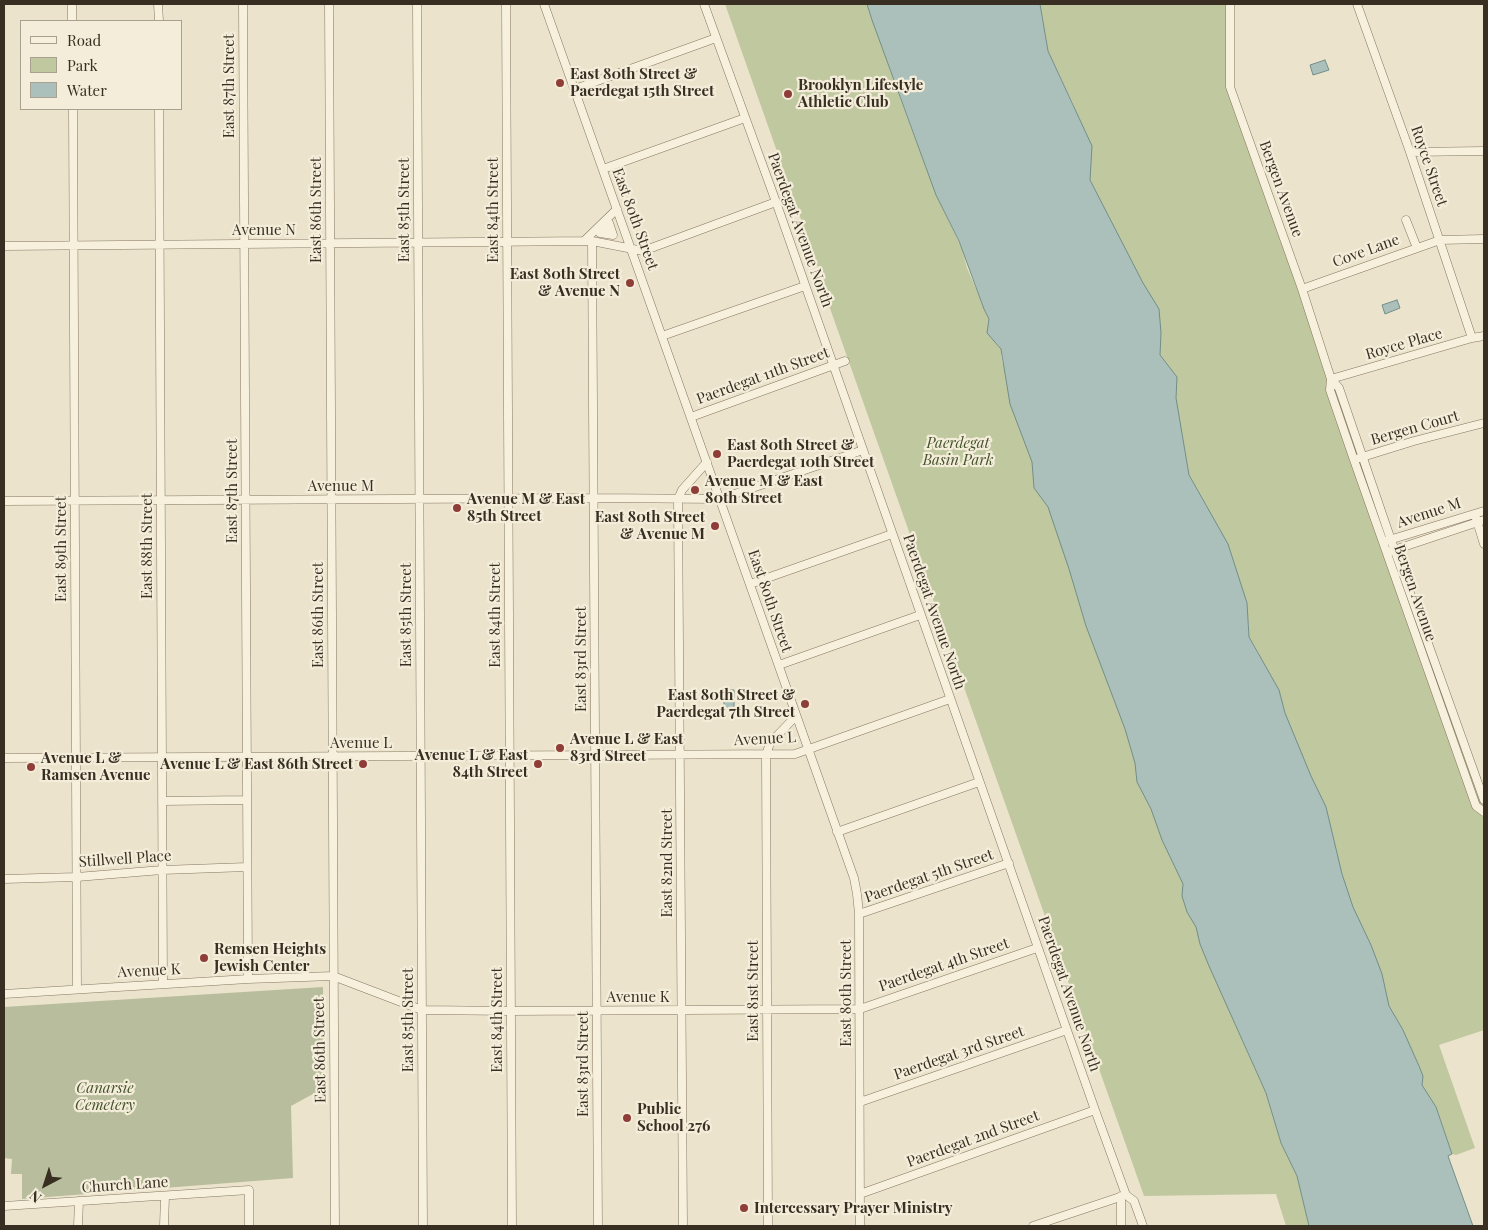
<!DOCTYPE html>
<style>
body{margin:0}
#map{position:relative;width:1488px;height:1230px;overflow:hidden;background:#ebe3cb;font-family:"Playfair Display",serif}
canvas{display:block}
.frame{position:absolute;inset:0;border:5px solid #382e22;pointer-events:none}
.legend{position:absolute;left:20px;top:20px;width:162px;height:90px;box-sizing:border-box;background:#f3edda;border:1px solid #a8a190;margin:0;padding:6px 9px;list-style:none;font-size:15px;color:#382e22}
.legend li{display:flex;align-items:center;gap:10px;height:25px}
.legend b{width:25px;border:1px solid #a8a190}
.north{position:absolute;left:20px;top:1160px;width:50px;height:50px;-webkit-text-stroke:4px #f3edda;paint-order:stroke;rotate:220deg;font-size:14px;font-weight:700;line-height:20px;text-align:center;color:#382e22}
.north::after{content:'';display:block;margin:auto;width:18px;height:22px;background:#382e22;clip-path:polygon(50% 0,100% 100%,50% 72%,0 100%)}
</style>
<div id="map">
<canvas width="1488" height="1230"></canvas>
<div class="frame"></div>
<ul class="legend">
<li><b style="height:6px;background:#f6f0dd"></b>Road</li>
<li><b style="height:14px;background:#c0c89f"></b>Park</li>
<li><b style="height:14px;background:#abc0bb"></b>Water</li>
</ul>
<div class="north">N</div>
</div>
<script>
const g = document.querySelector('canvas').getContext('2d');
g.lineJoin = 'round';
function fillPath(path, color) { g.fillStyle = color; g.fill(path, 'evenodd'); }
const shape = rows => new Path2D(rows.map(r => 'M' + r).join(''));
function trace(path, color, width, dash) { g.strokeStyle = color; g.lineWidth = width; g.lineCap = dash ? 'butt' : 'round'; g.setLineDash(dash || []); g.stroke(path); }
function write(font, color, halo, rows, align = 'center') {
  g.font = font + ' "Playfair Display",serif'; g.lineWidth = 4.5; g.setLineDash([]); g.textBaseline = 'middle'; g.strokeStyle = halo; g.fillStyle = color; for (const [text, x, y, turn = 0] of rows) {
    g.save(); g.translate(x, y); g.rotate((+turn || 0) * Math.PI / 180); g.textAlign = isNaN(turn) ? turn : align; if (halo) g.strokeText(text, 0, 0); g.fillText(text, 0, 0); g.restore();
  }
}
fillPath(shape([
 [725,4,867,4,901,101,936,194,962,249,967,268,989,319,996,343,1001,349,1002,361,1232,1017,1266,1093,1281,1143,1297,1176,1309,1226,1286,1226,1276,1194,1144,1196,826,297,828,296],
 [1040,4,1228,4,1230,87,1484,801,1484,1030,1439,1045,1475,1148,1456,1155,1452,1154,1436,1107,1399,1058,1259,654,1249,637,1249,625,1208,509,1189,475,1182,435,1099,199,1090,180,1090,173,1074,106,1048,51]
]), '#c0c89f');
fillPath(shape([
 [323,987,324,1088,291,1106,293,1178,22,1199,22,1174,11,1174,12,1159,4,1158,4,1007]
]), '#b8be9d');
const water = shape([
 [867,4,1040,4,1048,51,1092,146,1090,180,1143,283,1159,309,1161,333,1160,355,1177,377,1176,398,1189,475,1228,544,1247,603,1249,637,1279,690,1285,713,1311,776,1326,807,1342,874,1353,907,1371,945,1382,974,1389,1006,1403,1030,1419,1066,1423,1076,1422,1085,1436,1107,1452,1154,1448,1156,1473,1226,1309,1226,1297,1176,1281,1143,1266,1093,1209,966,1200,944,1196,927,1187,912,1182,896,1183,884,1162,840,1151,809,1137,782,1135,763,1125,729,1086,626,1069,569,1048,507,1034,488,1032,462,1010,404,1001,349,987,333,989,319,984,309,959,241,936,195,872,20,867,4],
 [1325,60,1329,70,1313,75,1310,65,1325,60],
 [1397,300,1400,308,1385,314,1382,305,1397,300],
 [724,690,734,690,734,708,724,708,724,690]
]);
fillPath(water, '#abc0bb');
trace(water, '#728e89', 1);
const minor = shape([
 [72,4,72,21],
 [158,4,159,21],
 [243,4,248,979],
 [329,4,335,1226],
 [417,4,423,1226],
 [506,4,512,1226],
 [544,4,854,878,857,894,859,914,860,1226],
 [704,4,776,202,1095,1110,1126,1195,1134,1201,1143,1226],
 [1230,4,1230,87,1302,289,1331,379,1339,388,1391,540,1484,800],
 [1357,4,1410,152,1472,338],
 [575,89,716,38],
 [73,109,77,989],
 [159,109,163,984],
 [1410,152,1484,151],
 [603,169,745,118],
 [1406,220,1417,248],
 [609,223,613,235,600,233,600,232,609,223],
 [584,241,617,209],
 [592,241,598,1226],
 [4,246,592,241,643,251,776,202],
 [1302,289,1440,240,1484,239],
 [662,336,805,286],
 [1331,379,1330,390,1354,460,1476,806,1484,812],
 [1331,379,1472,338,1484,336],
 [691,417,845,361],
 [1359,458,1414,441,1484,423],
 [4,501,594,498,720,499,863,450],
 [1476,518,1484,544],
 [1386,541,1484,511],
 [1391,551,1484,520],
 [750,584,892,534],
 [779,665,920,615],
 [4,758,795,754,950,699],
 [162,801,247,800],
 [837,832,979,782],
 [4,879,77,877,162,870,247,867],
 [859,914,1009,863],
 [4,994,248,979,333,976,422,1010,511,1011,860,1009,1037,948],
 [860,1102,1067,1030],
 [860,1194,1095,1110],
 [1121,1196,1121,1226],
 [4,1206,249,1190,249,1226],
 [78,1226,79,1201],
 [164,1226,165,1196],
 [683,1226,678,499,682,490,707,462],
 [768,1226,766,755,770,743,796,716],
 [1033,1226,1126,1195]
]);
trace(minor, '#867761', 9);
trace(minor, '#f6f0dd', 8);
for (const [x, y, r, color] of [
 [560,83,5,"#8e3d37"],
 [788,94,5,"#8e3d37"],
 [630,283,5,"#8e3d37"],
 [717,454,5,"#8e3d37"],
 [695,490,5,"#8e3d37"],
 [457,508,5,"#8e3d37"],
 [715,526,5,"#8e3d37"],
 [805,704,5,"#8e3d37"],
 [560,748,5,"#8e3d37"],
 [363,764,5,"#8e3d37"],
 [538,764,5,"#8e3d37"],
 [31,767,5,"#8e3d37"],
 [204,958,5,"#8e3d37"],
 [627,1118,5,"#8e3d37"],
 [744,1208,5,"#8e3d37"]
]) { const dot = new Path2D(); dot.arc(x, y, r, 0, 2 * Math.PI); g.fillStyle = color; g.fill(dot); trace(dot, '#f3edda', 2); }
write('bold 15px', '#382e22', '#f3edda', [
 ["East 80th Street &",570,74],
 ["Paerdegat 15th Street",570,91],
 ["Brooklyn Lifestyle",798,85],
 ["Athletic Club",798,102],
 ["East 80th Street",620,274,"right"],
 ["& Avenue N",620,291,"right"],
 ["East 80th Street &",727,445],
 ["Paerdegat 10th Street",727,462],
 ["Avenue M & East",705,481],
 ["80th Street",705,498],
 ["Avenue M & East",467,499],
 ["85th Street",467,516],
 ["East 80th Street",705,517,"right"],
 ["& Avenue M",705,534,"right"],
 ["East 80th Street &",795,695,"right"],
 ["Paerdegat 7th Street",795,712,"right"],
 ["Avenue L & East",570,739],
 ["83rd Street",570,756],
 ["Avenue L & East",528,755,"right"],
 ["84th Street",528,772,"right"],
 ["Avenue L &",41,758],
 ["Ramsen Avenue",41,775],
 ["Avenue L & East 86th Street",353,764,"right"],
 ["Remsen Heights",214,949],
 ["Jewish Center",214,966],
 ["Public",637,1109],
 ["School 276",637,1126],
 ["Intercessary Prayer Ministry",754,1208]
], 'left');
write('15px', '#382e22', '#f3edda', [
 ["East 87th Street",229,86,-90],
 ["Royce Street",1429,166,71],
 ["Bergen Avenue",1281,189,70],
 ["East 86th Street",316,210,-90],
 ["East 85th Street",404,210,-90],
 ["East 84th Street",493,210,-90],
 ["East 80th Street",635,219,70],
 ["Avenue N",264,230],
 ["Paerdegat Avenue North",800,230,70],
 ["Cove Lane",1366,251,-20],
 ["Royce Place",1404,344,-16],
 ["Paerdegat 11th Street",763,376,-20],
 ["Bergen Court",1415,428,-16],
 ["Avenue M",341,486],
 ["East 87th Street",232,491,-90],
 ["Avenue M",1429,513,-18],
 ["East 88th Street",147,546,-90],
 ["East 89th Street",61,549,-90],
 ["Bergen Avenue",1415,593,71],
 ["East 80th Street",770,601,71],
 ["Paerdegat Avenue North",934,612,71],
 ["East 86th Street",318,615,-90],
 ["East 85th Street",406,615,-90],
 ["East 84th Street",495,615,-90],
 ["East 83rd Street",581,659,-90],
 ["Avenue L",765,739,-3],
 ["Avenue L",361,743],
 ["Stillwell Place",125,859,-4],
 ["East 82nd Street",667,863,-90],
 ["Paerdegat 5th Street",929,876,-19],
 ["Paerdegat 4th Street",944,965,-19],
 ["Avenue K",149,971,-3],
 ["East 81st Street",753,991,-90],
 ["East 80th Street",846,993,-90],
 ["Paerdegat Avenue North",1069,994,71],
 ["Avenue K",638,997],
 ["East 85th Street",408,1020,-90],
 ["East 84th Street",497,1020,-90],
 ["East 86th Street",320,1050,-91],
 ["Paerdegat 3rd Street",959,1053,-19],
 ["East 83rd Street",583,1064,-90],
 ["Paerdegat 2nd Street",973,1139,-20],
 ["Church Lane",125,1185,-4]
]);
write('italic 15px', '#45522b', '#f3edda', [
 ["Paerdegat",958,443],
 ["Basin Park",958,460],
 ["Canarsie",105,1088],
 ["Cemetery",105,1105]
]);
</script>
